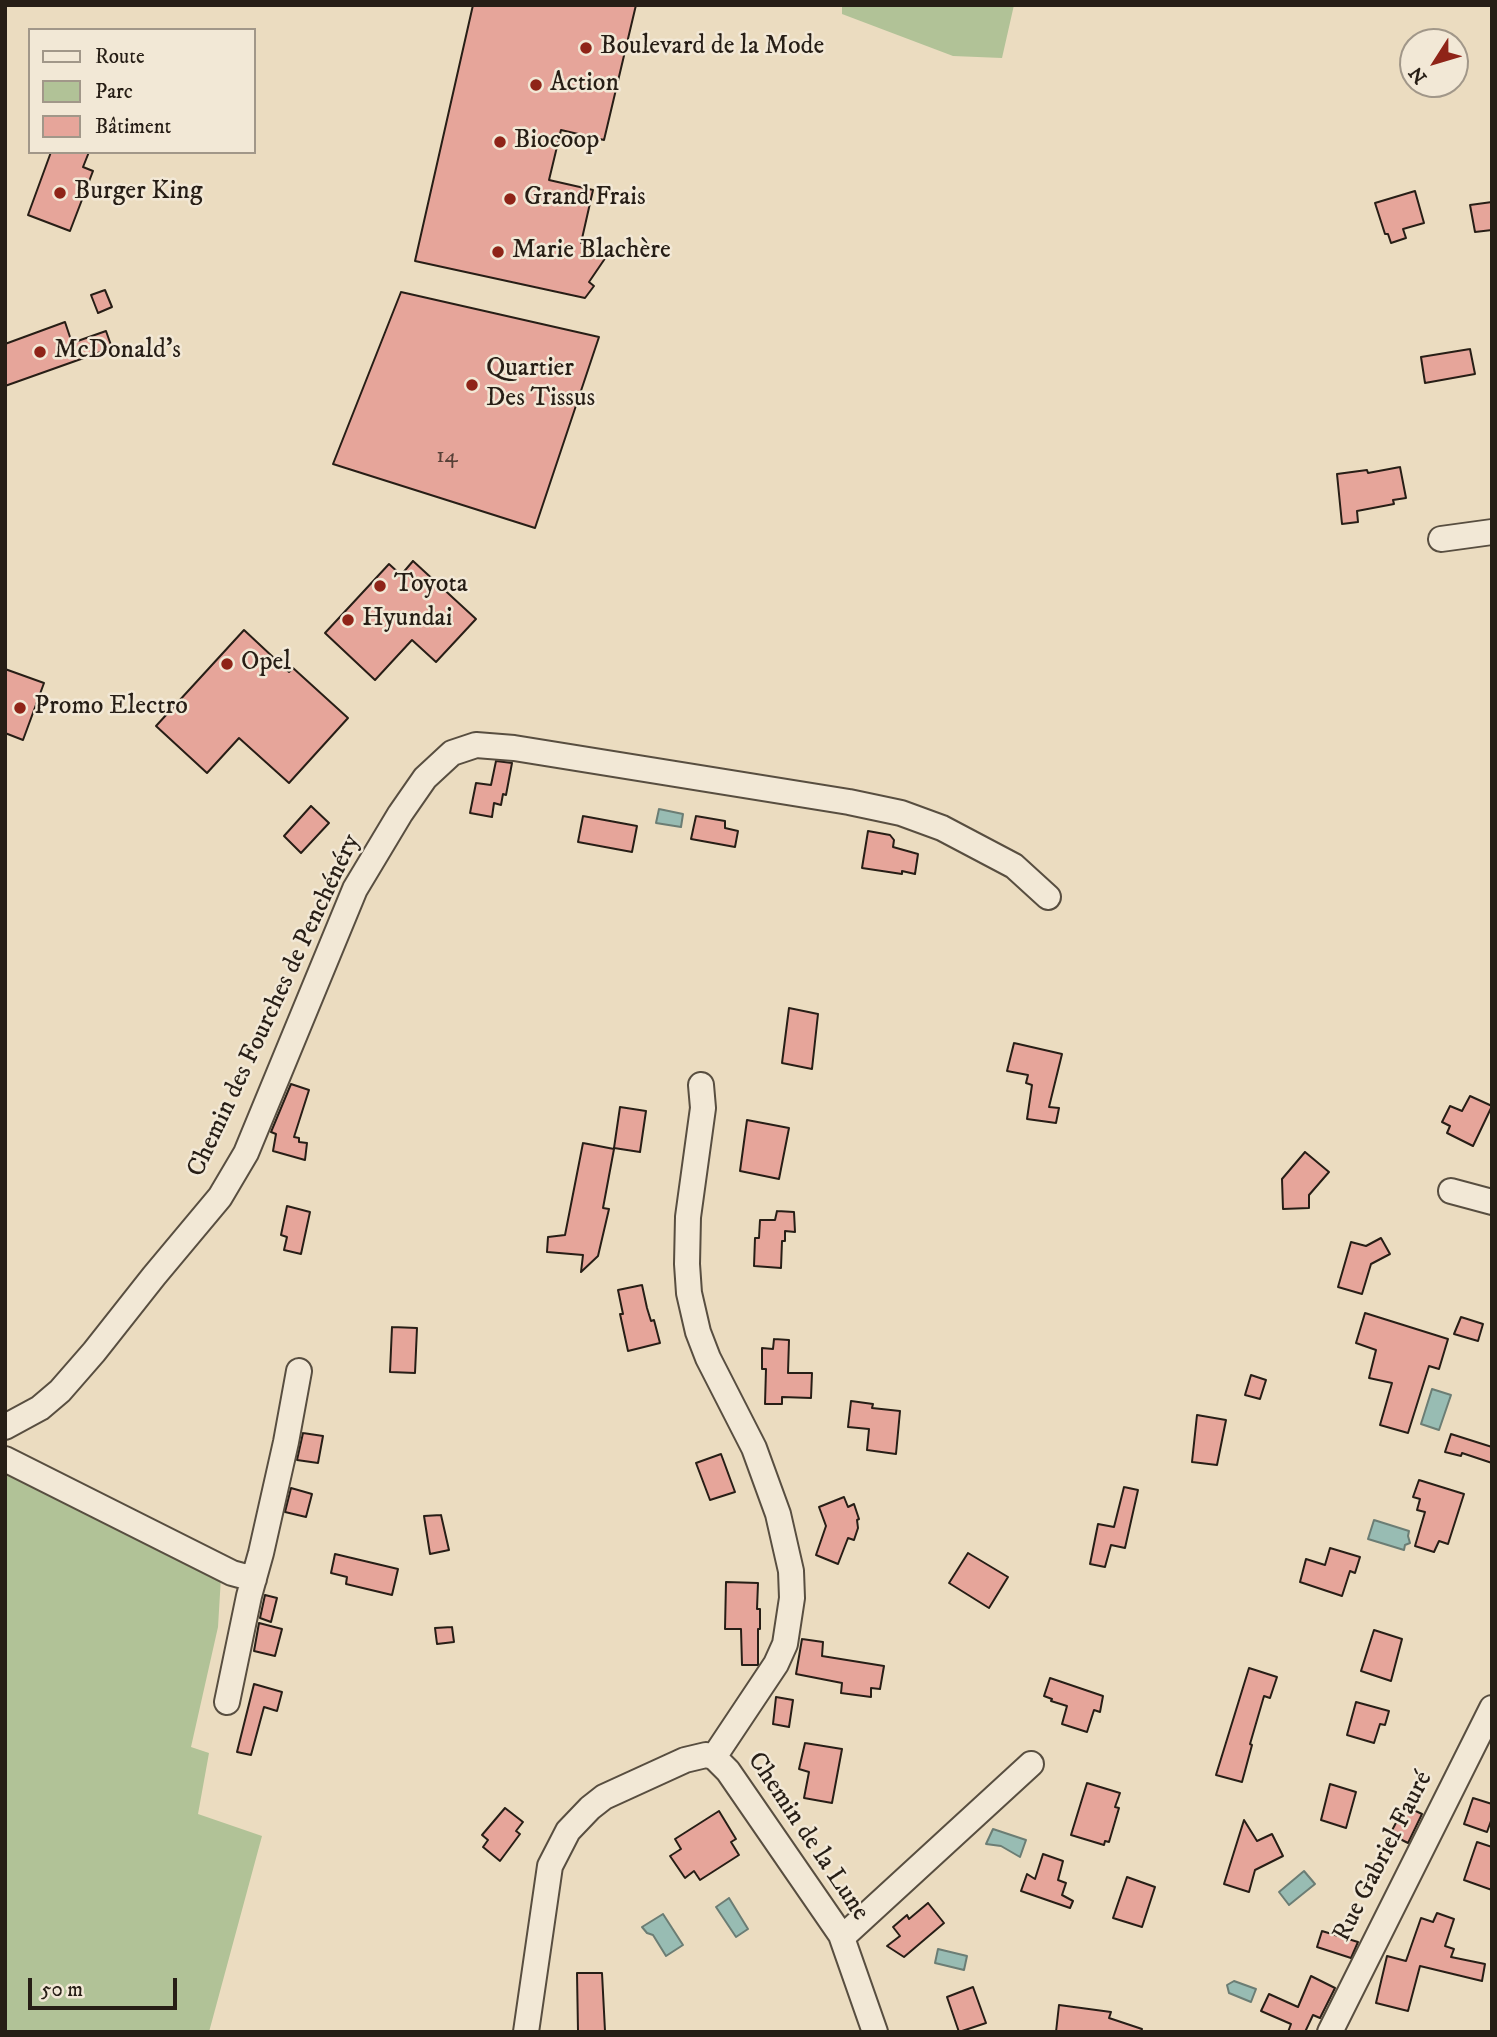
<!DOCTYPE html>
<meta charset="utf-8">
<style>
body{margin:0}
#map{position:relative;width:1497px;height:2037px;overflow:hidden;background:#ebdcc0;font-family:"IM FELL DW Pica",serif}
canvas{display:block}
.frame{position:absolute;inset:0;border:7px solid #271e16;pointer-events:none}
.legend{position:absolute;left:28px;top:28px;width:228px;height:126px;box-sizing:border-box;background:#f2e8d6;border:2px solid #a19789;margin:0;padding:9px 12px;list-style:none;font-size:21px;color:#271e16}
.legend li{display:flex;align-items:center;gap:14px;height:35px}
.legend b{width:35px;border:2px solid #a19789}
.north{position:absolute;left:1399px;top:28px;width:70px;height:70px;box-sizing:border-box;background:#f2e8d6;border:2px solid #a19789;border-radius:50%;rotate:233deg;font-size:19px;font-weight:700;line-height:28px;text-align:center;color:#271e16}
.north::after{content:'';display:block;margin:auto;width:24px;height:32px;background:#8f2418;clip-path:polygon(50% 0,100% 100%,50% 72%,0 100%)}
.scale{position:absolute;left:28px;top:1978px;width:149px;height:32px;box-sizing:border-box;border:4px solid #271e16;border-top:0;padding-left:9px;font-size:21px;line-height:24px;white-space:nowrap;color:#271e16;-webkit-text-stroke:5px #f2e8d6;paint-order:stroke}
</style>
<div id="map">
<canvas width="1497" height="2037"></canvas>
<div class="frame"></div>
<ul class="legend">
<li><b style="height:9px;background:#f2e8d6"></b>Route</li>
<li><b style="height:19px;background:#b1c297"></b>Parc</li>
<li><b style="height:19px;background:#e6a59a"></b>Bâtiment</li>
</ul>
<div class="north">N</div>
<div class="scale">50 m</div>
</div>
<script>
const g = document.querySelector('canvas').getContext('2d');
g.lineJoin = 'round';
function fillPath(path, color) { g.fillStyle = color; g.fill(path, 'evenodd'); }
const shape = rows => new Path2D(rows.map(r => 'M' + r).join(''));
function trace(path, color, width, dash) { g.strokeStyle = color; g.lineWidth = width; g.lineCap = dash ? 'butt' : 'round'; g.setLineDash(dash || []); g.stroke(path); }
function write(font, color, halo, rows, align = 'center') {
  g.font = font + ' "IM FELL DW Pica",serif'; g.lineWidth = 5; g.setLineDash([]); g.textBaseline = 'middle'; g.strokeStyle = halo; g.fillStyle = color; for (const [text, x, y, turn = 0] of rows) {
    g.save(); g.translate(x, y); g.rotate((+turn || 0) * Math.PI / 180); g.textAlign = isNaN(turn) ? turn : align; if (halo) g.strokeText(text, 0, 0); g.fillText(text, 0, 0); g.restore();
  }
}
fillPath(shape([
 [842,5,1014,5,1002,58,953,56,842,14],
 [5,1468,221,1577,218,1627,191,1747,209,1753,198,1814,262,1836,209,2032,5,2032]
]), '#b1c297');
const water = shape([
 [659,809,683,814,681,827,656,823,659,809],
 [1432,1389,1451,1395,1439,1430,1421,1424,1432,1389],
 [1374,1520,1409,1531,1408,1536,1410,1543,1405,1545,1404,1550,1368,1539,1374,1520],
 [993,1829,1026,1840,1020,1857,1001,1846,986,1844,993,1829],
 [1304,1871,1315,1884,1289,1905,1279,1892,1304,1871],
 [729,1898,748,1929,736,1937,716,1907,729,1898],
 [663,1914,683,1945,666,1956,653,1935,647,1933,642,1927,663,1914],
 [938,1949,967,1956,964,1970,935,1963,938,1949],
 [1234,1981,1256,1989,1251,2002,1229,1993,1227,1985,1234,1981]
]);
fillPath(water, '#98bcb3');
trace(water, '#6b7d74', 2);
const building = shape([
 [473,5,636,5,604,140,561,130,549,180,593,190,581,243,606,257,589,282,594,286,585,298,415,261,473,5],
 [51,152,89,152,83,167,93,171,70,231,28,215,51,152],
 [1415,191,1424,223,1403,229,1406,238,1391,243,1388,234,1385,234,1375,203,1415,191],
 [1492,202,1492,230,1475,232,1470,205,1492,202],
 [105,290,112,307,98,313,91,295,105,290],
 [401,292,599,337,535,528,333,464,401,292],
 [65,322,72,343,106,331,112,348,5,386,5,344,65,322],
 [1470,349,1475,374,1425,383,1421,357,1470,349],
 [1400,467,1406,498,1393,500,1394,504,1357,511,1358,522,1342,524,1337,474,1367,470,1368,473,1400,467],
 [413,561,476,619,436,662,412,640,375,680,325,633,389,564,401,575,413,561],
 [244,630,289,672,293,668,348,718,289,783,239,738,207,773,156,726,244,630],
 [5,669,44,683,23,740,5,733,5,669],
 [496,761,512,763,506,795,503,794,501,805,494,803,492,817,470,813,476,783,491,785,496,761],
 [311,806,329,823,301,853,284,836,311,806],
 [583,816,637,826,632,852,578,842,583,816],
 [696,816,725,821,725,828,738,831,735,847,691,839,696,816],
 [868,831,890,835,894,840,893,847,918,854,915,874,902,871,902,874,862,868,868,831],
 [789,1008,818,1014,812,1069,782,1063,789,1008],
 [1014,1043,1062,1054,1049,1107,1059,1108,1056,1123,1027,1119,1032,1085,1026,1083,1028,1075,1007,1071,1014,1043],
 [291,1084,309,1090,294,1137,299,1138,299,1142,307,1143,305,1160,273,1151,276,1134,271,1132,291,1084],
 [1470,1096,1492,1106,1473,1146,1447,1133,1450,1126,1442,1122,1450,1106,1462,1111,1470,1096],
 [620,1107,646,1111,640,1152,614,1148,620,1107],
 [747,1120,789,1128,779,1179,740,1171,747,1120],
 [583,1143,614,1149,603,1208,609,1209,598,1256,581,1272,583,1255,547,1252,548,1237,565,1235,583,1143],
 [1305,1152,1329,1172,1309,1195,1309,1208,1283,1209,1282,1179,1305,1152],
 [287,1206,310,1212,301,1254,284,1250,287,1237,281,1235,287,1206],
 [777,1211,794,1212,795,1232,785,1231,785,1241,782,1241,781,1268,754,1266,755,1238,759,1238,760,1220,775,1220,777,1211],
 [1381,1238,1390,1254,1371,1264,1362,1294,1338,1287,1351,1242,1366,1246,1381,1238],
 [642,1285,647,1308,651,1321,654,1320,660,1343,628,1351,620,1314,623,1314,618,1290,642,1285],
 [1365,1313,1448,1339,1439,1369,1429,1366,1408,1433,1380,1425,1392,1383,1369,1378,1376,1350,1356,1343,1365,1313],
 [1461,1317,1483,1324,1478,1341,1454,1334,1461,1317],
 [392,1327,417,1328,415,1373,390,1372,392,1327],
 [774,1339,789,1340,788,1373,812,1373,811,1398,782,1397,782,1404,765,1404,766,1369,762,1369,762,1348,773,1349,774,1339],
 [1251,1375,1266,1380,1260,1399,1245,1395,1251,1375],
 [851,1401,873,1404,872,1408,900,1411,896,1454,867,1450,869,1429,848,1427,851,1401],
 [1197,1415,1226,1420,1217,1465,1192,1462,1197,1415],
 [303,1433,323,1436,318,1463,297,1460,303,1433],
 [1451,1434,1492,1447,1492,1463,1462,1453,1461,1456,1445,1452,1451,1434],
 [721,1454,735,1492,710,1500,696,1463,721,1454],
 [1419,1480,1464,1494,1448,1544,1439,1541,1434,1552,1415,1546,1425,1512,1417,1510,1420,1499,1413,1497,1419,1480],
 [1124,1487,1138,1490,1125,1548,1111,1545,1105,1567,1090,1564,1098,1524,1114,1527,1124,1487],
 [291,1488,312,1494,306,1517,285,1512,291,1488],
 [844,1497,848,1507,854,1504,859,1519,857,1520,858,1528,854,1540,848,1538,838,1564,816,1555,826,1526,819,1507,844,1497],
 [441,1515,449,1550,430,1554,424,1516,441,1515],
 [1330,1548,1360,1557,1355,1573,1350,1571,1342,1596,1300,1582,1306,1559,1325,1565,1330,1548],
 [968,1553,1008,1577,989,1608,949,1583,968,1553],
 [335,1554,398,1569,392,1595,346,1584,347,1577,331,1573,335,1554],
 [726,1582,758,1583,757,1609,760,1609,760,1629,758,1629,758,1665,742,1665,741,1629,725,1629,726,1582],
 [265,1595,277,1598,271,1622,260,1618,265,1595],
 [259,1623,282,1629,275,1656,254,1651,259,1623],
 [452,1627,454,1642,437,1644,435,1628,452,1627],
 [1374,1630,1402,1639,1391,1681,1361,1671,1374,1630],
 [802,1639,823,1642,822,1656,884,1666,880,1689,871,1688,871,1697,841,1693,842,1683,796,1674,802,1639],
 [1249,1668,1277,1677,1270,1698,1264,1696,1250,1744,1252,1745,1242,1782,1216,1775,1249,1668],
 [1050,1678,1103,1696,1100,1712,1094,1710,1087,1732,1062,1724,1067,1706,1051,1701,1052,1699,1044,1696,1050,1678],
 [254,1684,282,1692,277,1711,264,1707,251,1755,237,1752,254,1684],
 [776,1697,793,1700,789,1727,773,1724,776,1697],
 [1356,1702,1389,1711,1385,1725,1380,1724,1374,1743,1347,1735,1356,1702],
 [805,1743,842,1749,832,1803,804,1798,809,1772,799,1769,805,1743],
 [1087,1783,1120,1793,1115,1807,1119,1808,1109,1842,1105,1841,1104,1845,1071,1835,1087,1783],
 [1330,1784,1356,1792,1346,1828,1321,1820,1330,1784],
 [1473,1798,1492,1804,1492,1818,1487,1832,1464,1824,1473,1798],
 [1405,1806,1422,1814,1408,1843,1390,1834,1405,1806],
 [505,1808,523,1822,516,1831,520,1834,500,1861,483,1847,488,1840,482,1835,505,1808],
 [719,1811,736,1839,731,1842,739,1855,700,1880,694,1871,685,1878,670,1856,681,1849,675,1839,719,1811],
 [1244,1820,1257,1841,1272,1834,1283,1856,1255,1870,1249,1892,1224,1884,1244,1820],
 [1477,1842,1492,1847,1492,1890,1464,1880,1477,1842],
 [1043,1854,1063,1861,1058,1880,1066,1883,1062,1895,1073,1901,1070,1908,1021,1891,1027,1874,1035,1879,1043,1854],
 [1127,1877,1155,1887,1142,1927,1113,1918,1127,1877],
 [928,1903,944,1923,904,1957,887,1946,900,1936,893,1927,907,1915,909,1919,928,1903],
 [1437,1913,1454,1919,1445,1946,1454,1949,1451,1957,1485,1964,1482,1981,1420,1966,1408,2011,1376,2003,1387,1956,1406,1961,1421,1918,1433,1922,1437,1913],
 [1322,1931,1358,1942,1351,1958,1317,1947,1322,1931],
 [577,1973,602,1973,605,2031,578,2031,577,1973],
 [1311,1976,1335,1988,1320,2018,1313,2015,1305,2032,1288,2032,1291,2024,1261,2011,1269,1994,1298,2007,1311,1976],
 [973,1987,986,2023,959,2032,947,1997,973,1987],
 [1059,2005,1111,2012,1109,2018,1142,2029,1141,2032,1056,2032,1059,2005]
]);
fillPath(building, '#e6a59a');
trace(building, '#271e16', 2);
const minor = shape([
 [1441,539,1492,532],
 [701,1085,703,1108,688,1217,687,1264,689,1293,698,1332,708,1358,754,1448,778,1514,791,1571,792,1598,785,1644,776,1664,714,1757],
 [1451,1191,1492,1202],
 [5,1427,40,1408,60,1391,94,1352,154,1276,220,1197,246,1153,355,889,400,814,425,778,452,753,476,745,514,748,849,802,901,813,942,828,1014,866,1048,897],
 [5,1459,232,1573,254,1579],
 [227,1702,249,1596,261,1553,286,1442,299,1371],
 [714,1757,728,1771,841,1935,875,2032],
 [841,1935,848,1932,1031,1764],
 [526,2032,550,1866,568,1831,590,1808,604,1797,685,1760,706,1755,714,1757],
 [1330,2032,1492,1708]
]);
trace(minor, '#584e40', 28);
trace(minor, '#f2e8d6', 24);
for (const [x, y, r, color] of [
 [586,48,7,"#8f2418"],
 [536,85,7,"#8f2418"],
 [500,142,7,"#8f2418"],
 [60,193,7,"#8f2418"],
 [510,199,7,"#8f2418"],
 [498,252,7,"#8f2418"],
 [40,352,7,"#8f2418"],
 [472,385,7,"#8f2418"],
 [380,586,7,"#8f2418"],
 [348,620,7,"#8f2418"],
 [227,664,7,"#8f2418"],
 [20,708,7,"#8f2418"]
]) { const dot = new Path2D(); dot.arc(x, y, r, 0, 2 * Math.PI); g.fillStyle = color; g.fill(dot); trace(dot, '#f2e8d6', 2.5); }
write('23px', '#574037', null, [
 ["14",447,457]
]);
write('26px', '#271e16', '#f2e8d6', [
 ["Boulevard de la Mode",600,48],
 ["Action",550,85],
 ["Biocoop",514,142],
 ["Burger King",74,193],
 ["Grand Frais",524,199],
 ["Marie Blachère",512,252],
 ["McDonald's",54,352],
 ["Quartier",486,370],
 ["Des Tissus",486,400],
 ["Toyota",394,586],
 ["Hyundai",362,620],
 ["Opel",241,664],
 ["Promo Electro",34,708]
], 'left');
write('26px', '#271e16', '#f2e8d6', [
 ["Chemin des Fourches de Penchénéry",275,1006,-65],
 ["Chemin de la Lune",807,1837,56],
 ["Rue Gabriel Fauré",1384,1857,-63]
]);
</script>
